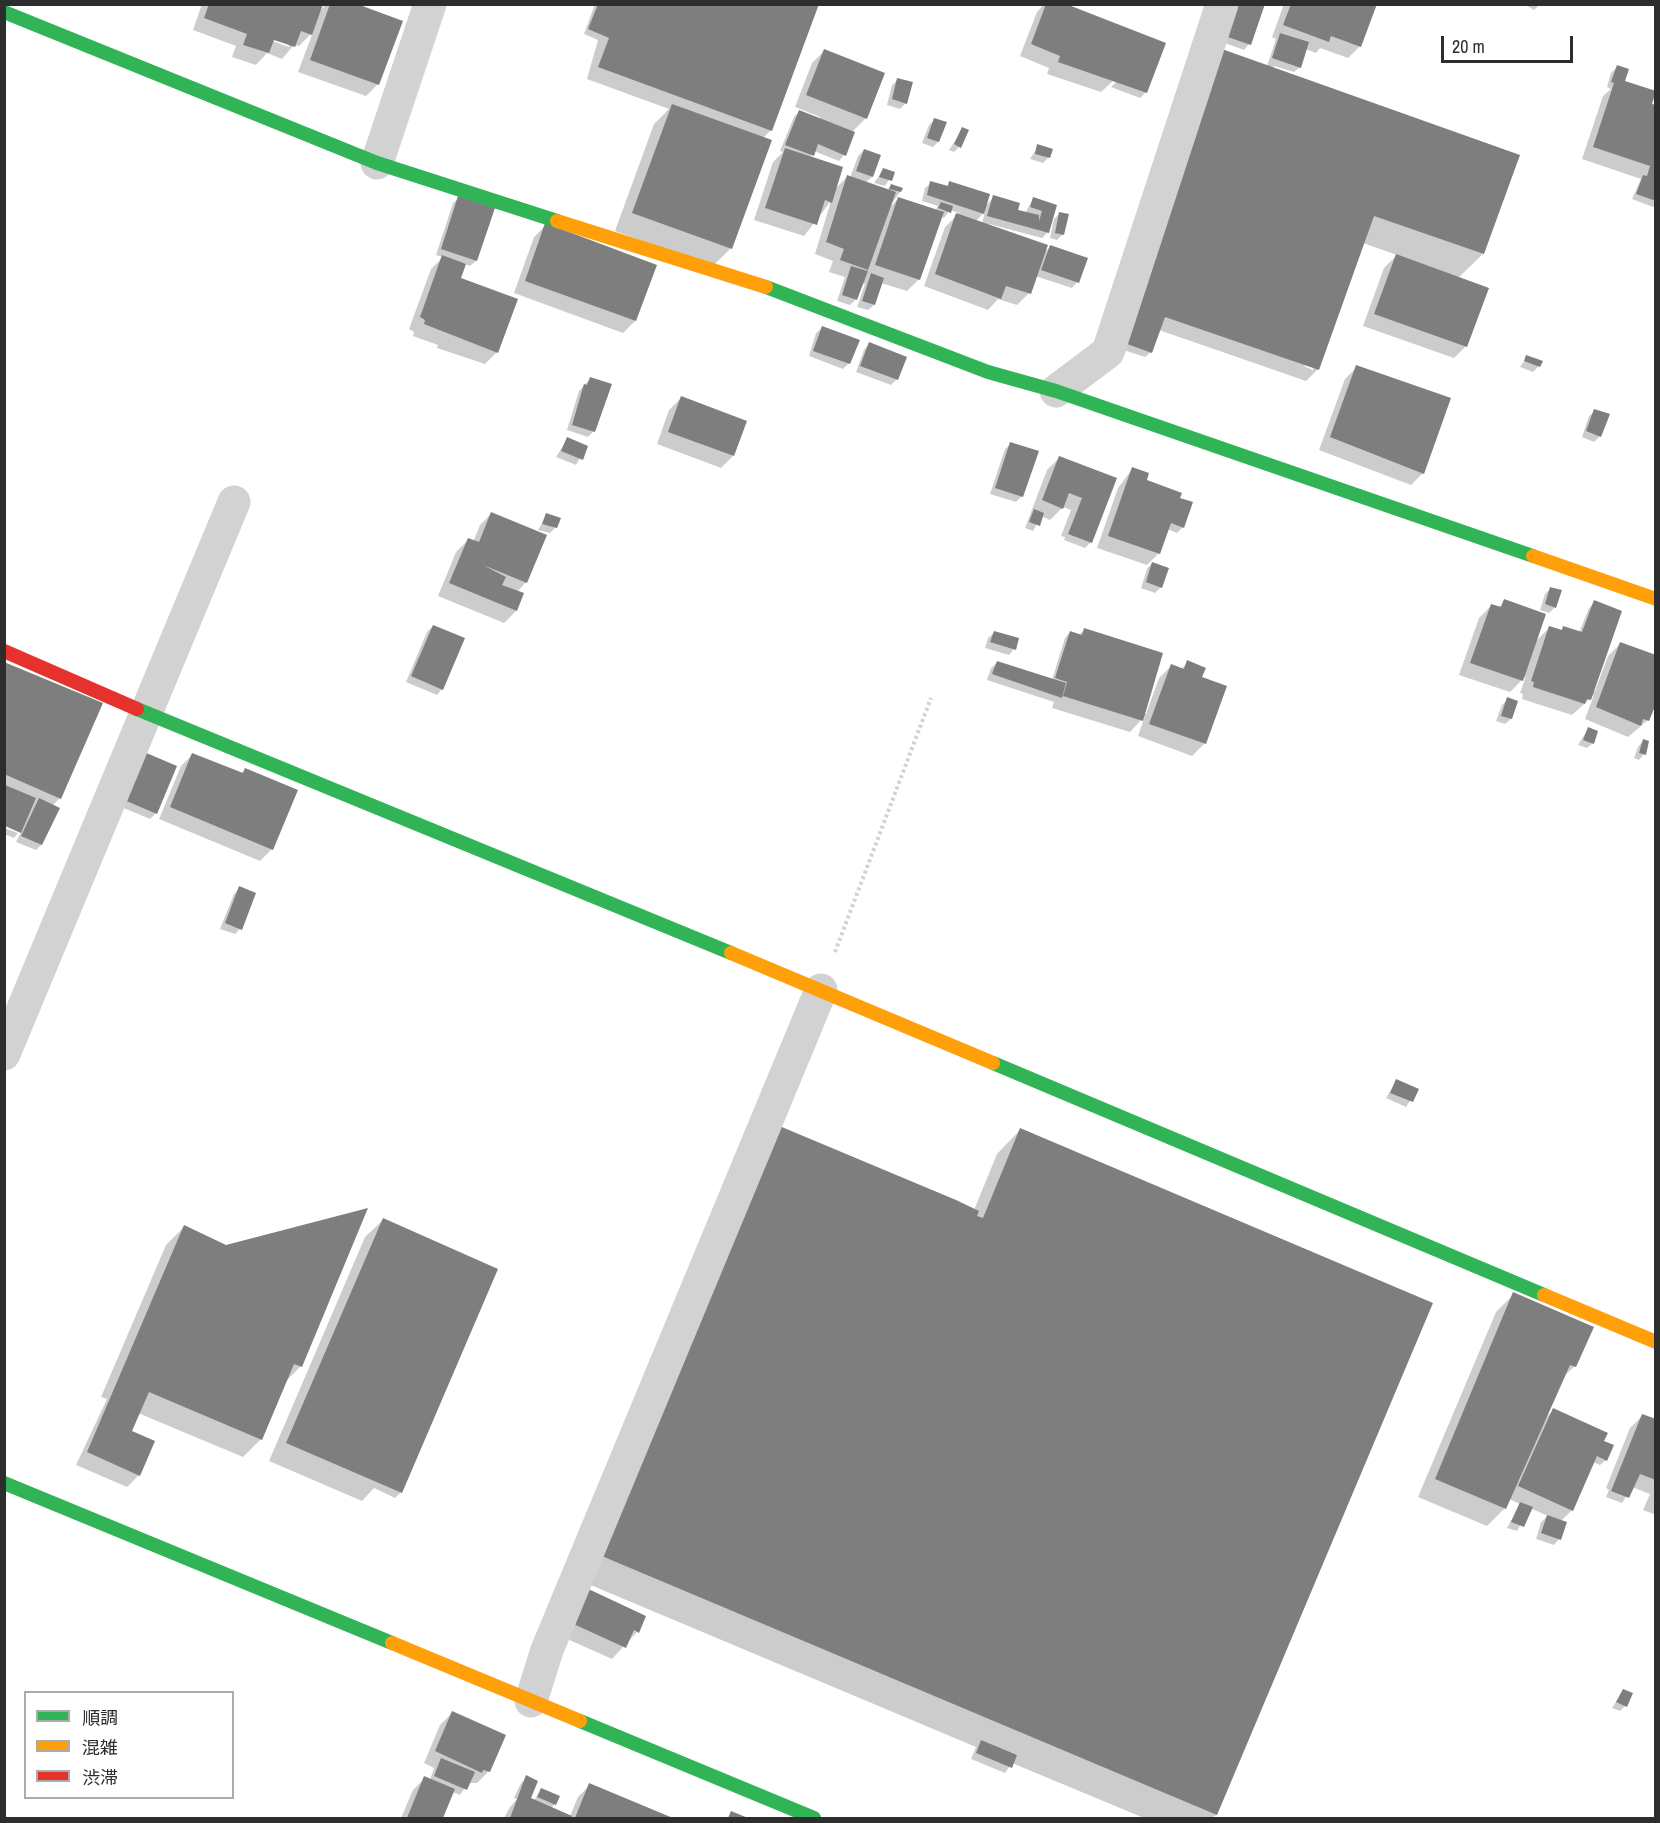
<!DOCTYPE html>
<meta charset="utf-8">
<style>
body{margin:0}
#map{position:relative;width:1660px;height:1823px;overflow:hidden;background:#fff;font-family:"Archivo Narrow","Noto Sans JP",sans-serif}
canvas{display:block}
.frame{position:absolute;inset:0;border:6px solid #2d2d2d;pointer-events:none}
.legend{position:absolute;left:24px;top:1691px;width:210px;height:108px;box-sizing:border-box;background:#fff;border:2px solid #ababab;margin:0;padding:8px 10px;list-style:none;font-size:18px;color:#2d2d2d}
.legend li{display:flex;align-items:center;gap:12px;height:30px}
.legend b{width:30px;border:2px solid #ababab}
.scale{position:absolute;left:1441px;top:36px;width:132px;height:27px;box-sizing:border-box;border:3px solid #2d2d2d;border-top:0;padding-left:8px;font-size:18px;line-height:21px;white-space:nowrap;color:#2d2d2d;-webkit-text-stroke:4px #fff;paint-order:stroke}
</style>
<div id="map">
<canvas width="1660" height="1823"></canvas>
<div class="frame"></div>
<ul class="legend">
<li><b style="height:8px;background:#30b455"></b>順調</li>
<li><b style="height:8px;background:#ff9f0a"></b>混雑</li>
<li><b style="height:8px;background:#e5322d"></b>渋滞</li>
</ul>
<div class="scale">20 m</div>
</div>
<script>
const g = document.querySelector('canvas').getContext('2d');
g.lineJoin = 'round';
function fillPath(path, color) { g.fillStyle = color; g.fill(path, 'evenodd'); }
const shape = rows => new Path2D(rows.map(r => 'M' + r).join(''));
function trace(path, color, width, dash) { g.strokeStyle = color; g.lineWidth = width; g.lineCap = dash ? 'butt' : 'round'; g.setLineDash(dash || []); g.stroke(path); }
fillPath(shape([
 [202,4,322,4,319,12,326,4,353,4,378,84,366,96,298,72,313,32,299,46,294,45,282,59,267,53,256,65,232,57,236,46,193,30],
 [268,36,289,44,289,47,267,39],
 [595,4,817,4,771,130,763,138,731,248,713,266,615,231,654,124,669,109,587,79,598,40,584,34],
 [1044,4,1062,4,1146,92,1140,98,1111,87,1118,80,1114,80,1101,92,1047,74,1049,68,1020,56,1037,12],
 [1226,4,1249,44,1244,50,1214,39],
 [1284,4,1375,4,1360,46,1348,58,1320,48,1316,53,1305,49,1300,67,1294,72,1274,66,1273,69,1483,254,1458,278,1466,346,1454,358,1363,326,1384,268,1397,255,1363,243,1318,369,1306,381,1159,330,1151,352,1145,357,1111,346,1267,66,1276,39,1272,37],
 [1306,364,1313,366,1313,370,1304,366],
 [1524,4,1540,4,1534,10],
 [824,51,866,118,852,132,844,155,839,161,814,151,810,158,835,189,847,177,850,178,858,156,864,150,872,177,865,183,886,191,892,185,900,192,888,209,898,199,935,211,938,206,922,201,925,188,931,183,946,187,950,183,986,205,994,197,1025,213,1033,199,1055,206,1048,232,1042,238,989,224,989,226,1043,254,1050,247,1077,282,1072,288,1035,276,1029,293,1017,305,998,299,988,310,924,286,945,227,959,213,950,210,944,218,941,216,919,279,907,291,881,283,874,305,868,310,857,307,865,284,862,283,856,299,850,305,837,301,845,277,829,272,833,261,815,254,831,201,804,236,754,220,773,162,783,152,780,151,794,117,799,112,819,120,820,117,795,107,812,63],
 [985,211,982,224,975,222,980,217],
 [1617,67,1620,89,1656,106,1656,204,1653,207,1632,199,1641,179,1582,159,1603,96,1611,89,1607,87,1611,73],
 [898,80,906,103,900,109,887,105,892,85],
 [934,120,938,142,933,147,922,143,929,125],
 [963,129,959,147,954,152,949,150],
 [1038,146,1049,157,1043,163,1030,159],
 [883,170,893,173,885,186,874,183],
 [459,198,476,261,470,266,465,264,459,279,497,352,485,364,437,348,438,345,413,336,414,332,409,329,431,269,443,257,436,255,453,203],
 [1060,213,1063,234,1057,240,1050,238,1054,219],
 [546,225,655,266,635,321,623,333,514,293,534,237],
 [822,328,849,363,843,369,809,356,816,333],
 [869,344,905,357,896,380,891,385,856,372,864,350],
 [1527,357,1539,366,1533,372,1520,367],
 [1357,367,1423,473,1411,485,1319,450,1345,379],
 [590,379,610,385,593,432,588,437,567,430,579,391],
 [681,398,733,456,721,468,657,444,669,410],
 [1595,411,1600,436,1594,442,1582,437,1589,416],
 [568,438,586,447,576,465,556,457],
 [1011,444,1022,496,1016,502,990,494,1005,449],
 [1059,458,1115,479,1091,542,1085,548,1064,540,1065,537,1061,536,1071,510,1063,507,1050,520,1041,516,1033,531,1025,528,1047,470],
 [1133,468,1145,481,1176,504,1183,527,1177,533,1167,529,1159,553,1147,565,1097,548,1118,488],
 [492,513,526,582,517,592,522,594,516,611,504,623,438,596,456,552,468,540,473,542,480,525],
 [547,515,556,527,550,533,538,530],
 [1152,563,1161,587,1155,593,1141,588,1147,569],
 [1551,588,1555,607,1549,613,1540,610,1545,594],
 [1505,601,1535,642,1550,627,1560,631,1563,628,1579,633,1589,608,1595,602,1593,690,1595,691,1608,656,1620,644,1648,720,1628,737,1585,719,1594,695,1572,715,1522,699,1523,694,1520,693,1526,676,1510,692,1459,675,1479,618,1491,606,1498,608],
 [433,626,442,689,437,695,406,682,427,632],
 [1084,630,1144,714,1146,714,1159,678,1171,666,1181,669,1188,662,1200,678,1225,687,1204,744,1192,756,1138,736,1145,716,1130,732,1052,708,1054,702,987,680,991,668,997,663,1052,680,1065,638,1070,632,1079,635],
 [994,633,1014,649,1009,655,985,648,988,638],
 [4,663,60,798,52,806,41,845,36,850,16,842,22,830,19,832,4,824],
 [1508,699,1511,719,1505,724,1496,721,1502,705],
 [1588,729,1593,743,1587,748,1578,745],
 [1643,741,1644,754,1639,760,1634,758,1638,747],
 [193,754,241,774,245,769,272,849,260,861,159,819,181,766],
 [175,767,156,813,150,819,119,806],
 [4,828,18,833,14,838,4,834],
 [240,888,240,929,235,934,220,929,234,894],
 [1397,1080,1417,1090,1406,1107,1386,1098],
 [1020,1130,1216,1815,1212,1818,1144,1818,1012,1763,1005,1773,971,1759,976,1747,574,1578,974,1210,997,1154],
 [366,1210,300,1367,285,1382,261,1439,243,1457,138,1413,130,1432,139,1475,127,1487,76,1465,107,1399,101,1397,166,1245,184,1227,226,1246],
 [383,1220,401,1492,395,1498,374,1488,362,1501,269,1461,365,1237],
 [1514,1294,1575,1366,1561,1379,1544,1419,1554,1410,1600,1447,1606,1460,1600,1465,1593,1462,1572,1510,1561,1521,1559,1539,1554,1545,1536,1539,1541,1522,1548,1516,1530,1508,1517,1531,1507,1528,1520,1504,1509,1499,1505,1508,1487,1526,1418,1497,1496,1312],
 [1642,1416,1656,1421,1656,1515,1643,1510,1650,1494,1632,1487,1622,1503,1606,1497,1609,1490,1606,1488,1630,1428],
 [577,1594,637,1632,612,1659,565,1638],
 [1623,1691,1625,1706,1620,1711,1612,1708],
 [452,1713,489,1771,477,1783,468,1783,460,1795,452,1792,441,1818,401,1818,413,1790,425,1778,430,1780,434,1768,424,1763,440,1725],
 [527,1777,530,1798,534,1800,542,1790,555,1804,551,1808,570,1816,578,1797,590,1785,670,1818,504,1818,510,1807,517,1799,514,1798,521,1783]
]), '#0003');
fillPath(shape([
 [209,4,323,4,312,35,301,31,295,47,274,40,269,53,243,45,247,34,204,18],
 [330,4,357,4,403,21,379,85,310,60],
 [598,4,819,4,772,131,598,67,609,38,588,29],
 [1046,4,1066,4,1166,43,1147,93,1058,62,1060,56,1031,44],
 [1229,4,1265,4,1251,45,1219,34],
 [1291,4,1377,4,1361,47,1331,36,1329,42,1283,25],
 [1280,33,1309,42,1301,68,1272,58],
 [1219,48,1520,155,1484,254,1374,216,1319,370,1165,317,1152,353,1116,340],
 [824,49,885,73,867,119,806,95],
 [1617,65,1629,69,1625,81,1656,91,1652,104,1656,105,1656,201,1636,194,1643,175,1647,176,1650,166,1593,147,1614,83,1611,82],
 [897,78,913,82,907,104,892,99],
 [672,104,772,140,732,249,632,213],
 [799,110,855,132,846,156,818,144,814,156,785,145],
 [934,118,947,122,939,142,927,138],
 [962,127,969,130,961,148,954,144],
 [1037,144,1053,149,1050,158,1035,154],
 [785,148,843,167,832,203,825,200,817,225,765,208],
 [864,149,881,155,873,177,856,171],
 [883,168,895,172,892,181,879,177],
 [847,175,896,192,868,270,840,260,844,249,826,242],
 [930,181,948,186,949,181,990,194,984,214,927,195],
 [891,184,903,188,901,192,889,189],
 [993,195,1020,203,1018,210,1039,215,1039,221,1042,211,1030,207,1033,197,1057,205,1049,233,987,216],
 [458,196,495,208,477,261,441,249],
 [898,197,944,212,920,280,875,265],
 [941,202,953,206,951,213,938,208],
 [1059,212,1069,214,1064,235,1055,233],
 [956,213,1048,245,1031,294,1006,286,1001,299,935,274],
 [545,223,657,265,636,321,525,281],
 [1050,245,1088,258,1079,283,1041,270],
 [1396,254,1489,288,1467,347,1374,314],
 [442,255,466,264,461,278,518,299,498,353,424,324,425,320,420,317],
 [851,266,868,271,857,300,842,295],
 [871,273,884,278,875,305,862,301],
 [822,326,860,340,850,364,813,351],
 [869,342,907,357,898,380,860,366],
 [1526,355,1543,361,1540,367,1524,361],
 [1356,365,1451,398,1424,474,1330,437],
 [590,377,612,384,595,432,572,425,584,384,587,385],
 [681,396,747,421,734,456,668,432],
 [1594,409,1610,414,1601,437,1586,431],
 [567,437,588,446,583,460,561,451],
 [1010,442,1039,451,1023,497,995,488],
 [1059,456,1117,478,1092,543,1068,534,1082,498,1069,493,1063,509,1042,500],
 [1132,467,1149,473,1147,480,1182,493,1180,498,1193,502,1184,528,1171,523,1160,554,1108,536],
 [1034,509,1044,513,1040,526,1029,522],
 [491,512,547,535,527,583,483,565,506,577,502,585,524,593,517,611,449,583,468,538,479,542],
 [546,513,561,518,557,528,542,524],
 [1152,562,1169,568,1162,588,1146,582],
 [1550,587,1562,590,1556,608,1545,604],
 [1504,599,1546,614,1523,681,1470,663,1491,604,1501,607],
 [1594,600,1622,611,1591,700,1587,699,1585,704,1533,687,1534,682,1531,681,1549,626,1562,630,1563,626,1582,632],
 [433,625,465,638,443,690,411,676],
 [1084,628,1163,653,1143,721,1063,696,1067,682,1055,678,1059,665,1070,631,1082,635],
 [994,631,1019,638,1016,650,990,642],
 [1620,642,1656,655,1656,704,1649,721,1643,719,1641,726,1596,707],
 [1187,660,1206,668,1202,677,1227,686,1206,744,1149,724,1171,664,1184,669],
 [997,661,1066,683,1062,698,992,674],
 [4,662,103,703,61,799,4,774],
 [1507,697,1518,701,1512,719,1501,716],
 [1588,727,1598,731,1594,744,1583,740],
 [1643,739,1649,741,1646,755,1639,753],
 [144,752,177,766,157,814,124,800],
 [192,753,243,773,245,768,298,790,273,850,170,807],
 [5,785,36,798,21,833,5,826],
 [39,798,60,808,42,845,21,836],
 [239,886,256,893,242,930,225,923],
 [1396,1079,1419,1089,1413,1102,1390,1093],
 [777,1125,956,1200,979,1211,977,1216,983,1218,1020,1128,1433,1303,1217,1815,597,1554],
 [368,1208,302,1367,294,1364,262,1440,149,1392,132,1431,155,1441,140,1476,87,1452,184,1225,226,1245],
 [383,1218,498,1269,402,1493,286,1443],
 [1513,1292,1594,1327,1576,1367,1570,1365,1506,1509,1435,1479],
 [1553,1408,1608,1433,1604,1441,1614,1445,1607,1461,1597,1456,1573,1511,1518,1486],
 [1642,1414,1656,1419,1656,1480,1640,1474,1629,1498,1611,1491],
 [1520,1502,1533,1507,1524,1527,1511,1522],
 [1547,1515,1567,1522,1561,1540,1541,1533],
 [582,1586,646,1616,639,1633,634,1630,626,1648,567,1621],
 [1623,1689,1633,1693,1627,1707,1616,1702],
 [452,1711,506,1735,490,1772,483,1770,482,1773,435,1751],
 [981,1740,1017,1755,1012,1768,976,1753],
 [441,1758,475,1772,467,1790,434,1776],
 [526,1775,538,1781,531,1798,572,1816,571,1818,510,1818],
 [424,1776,455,1789,443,1818,407,1818],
 [589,1783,673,1818,575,1818],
 [541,1788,560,1796,556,1805,537,1797],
 [731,1811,748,1818,728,1818]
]), '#7e7e7e');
trace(shape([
 [835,952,931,698]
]), '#d2d2d2', 4, [3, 3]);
trace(shape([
 [377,163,430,4],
 [1056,391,1108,352,1222,4],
 [4,1054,234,502],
 [531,1701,547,1650,821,990]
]), '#d2d2d2', 33);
trace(shape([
 [4,12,377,163,557,221],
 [766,287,988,372,1056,391,1533,556],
 [137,709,731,953],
 [993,1063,1544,1295],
 [4,1483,392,1643],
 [580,1721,814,1818]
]), '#30b455', 14);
trace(shape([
 [557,221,766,287],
 [1533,556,1656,599],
 [731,953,993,1063],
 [1544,1295,1656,1342],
 [392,1643,580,1721]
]), '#ff9f0a', 14);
trace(shape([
 [4,651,137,709]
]), '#e5322d', 14);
</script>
